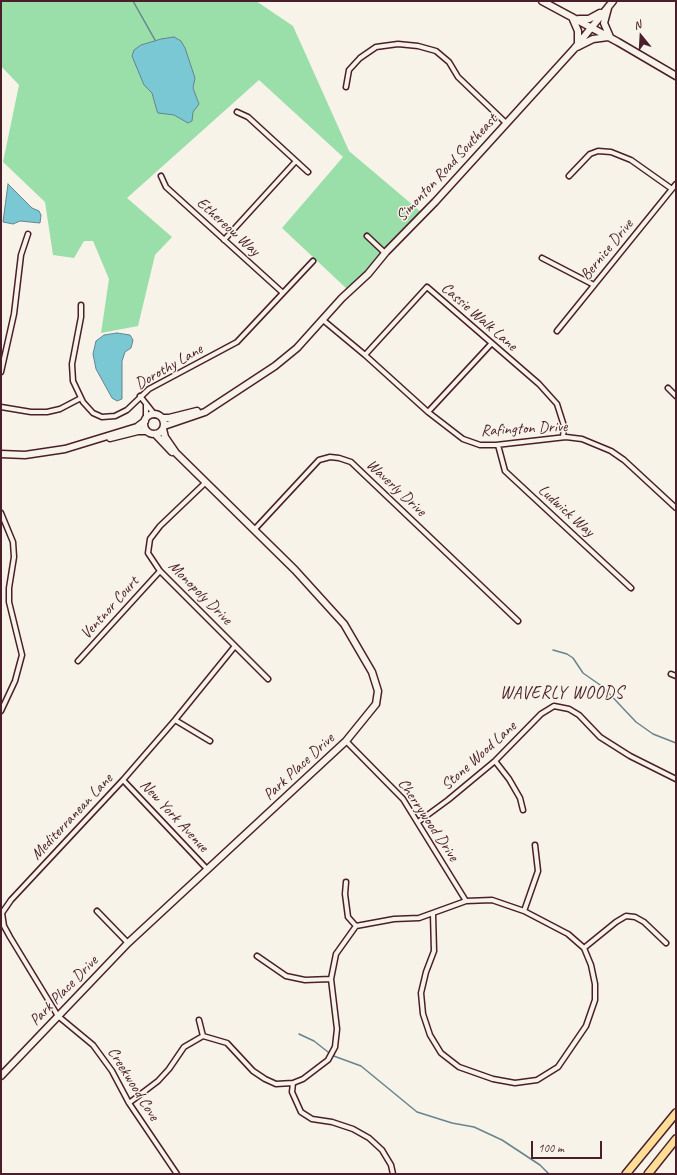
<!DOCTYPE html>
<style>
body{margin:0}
#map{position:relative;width:677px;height:1175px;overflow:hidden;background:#f7f3e8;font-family:Caveat,sans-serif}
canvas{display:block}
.frame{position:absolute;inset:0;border:2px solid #4a1f2b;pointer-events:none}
.north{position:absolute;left:621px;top:16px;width:40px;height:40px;-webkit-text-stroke:3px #f7f3e8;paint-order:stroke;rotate:342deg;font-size:11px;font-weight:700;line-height:16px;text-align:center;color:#4a1f2b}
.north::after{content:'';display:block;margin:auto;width:14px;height:18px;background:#4a1f2b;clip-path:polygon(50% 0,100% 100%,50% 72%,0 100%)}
.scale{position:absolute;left:531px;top:1141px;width:71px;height:18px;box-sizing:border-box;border:2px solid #4a1f2b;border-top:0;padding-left:5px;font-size:12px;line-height:14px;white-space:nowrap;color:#4a1f2b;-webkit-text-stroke:3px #f7f3e8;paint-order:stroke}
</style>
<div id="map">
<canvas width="677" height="1175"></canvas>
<div class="frame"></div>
<div class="north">N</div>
<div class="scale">100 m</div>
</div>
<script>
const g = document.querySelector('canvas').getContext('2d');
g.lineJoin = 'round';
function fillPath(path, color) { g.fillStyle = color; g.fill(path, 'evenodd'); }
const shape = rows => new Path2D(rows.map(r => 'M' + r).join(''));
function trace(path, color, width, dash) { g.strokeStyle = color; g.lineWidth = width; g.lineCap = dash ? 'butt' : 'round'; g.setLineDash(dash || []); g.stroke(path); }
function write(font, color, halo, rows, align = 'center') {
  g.font = font + ' Caveat,sans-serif'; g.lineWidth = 3; g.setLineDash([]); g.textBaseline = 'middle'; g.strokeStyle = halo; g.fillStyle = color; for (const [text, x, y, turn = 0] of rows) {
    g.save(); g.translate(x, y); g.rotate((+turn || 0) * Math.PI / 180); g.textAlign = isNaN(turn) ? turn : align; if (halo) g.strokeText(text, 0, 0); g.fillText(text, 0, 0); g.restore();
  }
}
fillPath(shape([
 [1,1,256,1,293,26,349,151,421,212,363,275,347,289,282,228,343,157,259,80,127,198,172,237,155,255,138,326,101,333,109,279,93,241,84,241,74,258,53,255,45,202,3,162,19,85,1,66]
]), '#9adea9');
const water = shape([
 [174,37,181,41,185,48,195,78,193,88,199,104,193,112,192,121,188,123,174,115,158,113,157,111,152,93,144,85,132,56,134,50,141,45,161,39,174,37],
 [8,184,32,208,39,211,41,215,40,223,20,221,13,224,3,222,8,184],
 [117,333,130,335,133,340,131,348,125,352,122,361,122,399,117,401,112,398,96,369,93,354,96,341,104,335,117,333]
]);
fillPath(water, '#79c8d4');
trace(water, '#668490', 1);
trace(shape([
 [133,1,155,40],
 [553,650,567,654,573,658,583,673,603,687,636,722,653,734,676,743],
 [299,1034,314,1041,328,1052],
 [331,1055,361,1066,417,1112,452,1123,474,1127,502,1140,540,1165,549,1174]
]), '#668490', 1.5);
const street = shape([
 [346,87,349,70,360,58,376,47,398,44,418,46,436,51,449,62,458,77,506,123],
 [237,112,248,117,308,172],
 [161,176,166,187,283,293],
 [569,176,590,154,598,151,611,152,631,160,672,189],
 [367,236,385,253],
 [224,240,296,161],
 [542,258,594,285],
 [81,305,81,317,72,364,73,381,83,402,93,413,102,417,115,416,127,410,149,389,237,342,313,261],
 [323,320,365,355,428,412,463,439,480,445,496,445,566,437,582,439,611,451,624,460,676,508],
 [557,331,676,184],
 [365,355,427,287,539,384,557,404,564,426,563,437],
 [1,372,14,314,21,255,28,234],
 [668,388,676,396],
 [140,396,155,415],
 [146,405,146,418],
 [1,407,31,412,47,412,60,409,81,398],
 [428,412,491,344],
 [498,445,505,471,631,588],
 [205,483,160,526,150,539,148,553,160,571,268,679],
 [1,513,13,542,14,557,9,588,9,602,22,655,15,681,1,711],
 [254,530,319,460,330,457,339,458,351,462,518,621],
 [78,661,160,571],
 [671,674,676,676],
 [175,720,210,741],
 [346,741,403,799,466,901],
 [495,761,509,779,520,798,523,810],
 [123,780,207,869],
 [418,822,448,800,495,761,541,714,554,706,569,709,579,715,600,737,630,756,676,779],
 [346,882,345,894,348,917,356,926],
 [97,911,128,943],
 [524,911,538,871,535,845],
 [584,948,616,922,626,916,635,917,644,922,666,943],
 [257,956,286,976,305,980,331,979],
 [199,1020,203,1036],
 [293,1083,292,1092,301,1112,312,1119,332,1122,353,1129,369,1138,382,1150,391,1165,393,1174],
 [129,1103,158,1081,169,1069,184,1047,203,1036,227,1043,253,1071,265,1079,276,1084,293,1083,303,1079,328,1060,335,1047,337,1029,331,979,336,954,356,926,394,919,419,918,466,901,492,900,524,911,568,934,584,948,591,965,595,984,595,1000,586,1026,558,1067,537,1080,515,1083,493,1079,459,1067,441,1053,430,1035,423,1014,421,993,426,972,434,951,433,914],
 [177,1174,129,1103,112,1071,93,1045,58,1016,10,937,4,926,2,913,11,900,123,780,175,720,235,646]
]);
const secondary = shape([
 [542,1,618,42,676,76],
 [608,8,604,23,610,37],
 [572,17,578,31,578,43],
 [579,19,589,19,600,13],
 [577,47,593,39,608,37],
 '144 424a10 10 0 1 1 20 0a10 10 0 1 1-20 0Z',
 [162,418,169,418,197,411],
 [164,426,205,412,275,366,297,348,342,298,368,274,386,252,435,202,574,49,613,1],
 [155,434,172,452],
 [110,438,138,431,146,431],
 [1,454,25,455,65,449,137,427,145,421],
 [1,1076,128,943,346,741,376,704,378,691,372,672,344,624,295,570,176,453,165,437,163,429]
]);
const highway = shape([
 [626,1174,676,1113],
 [648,1174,676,1139]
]);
trace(street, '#4a1f2b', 7);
trace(secondary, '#4a1f2b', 9);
trace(highway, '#4a1f2b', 10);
trace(street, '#f7f3e8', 4);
trace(secondary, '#f7f3e8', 6);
trace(highway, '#fedd96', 7);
write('16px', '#4a1f2b', '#f7f3e8', [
 ["Simonton Road Southeast",447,168,-47],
 ["Ethereow Way",228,227,42],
 ["Bernice Drive",607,250,-51],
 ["Cassie Walk Lane",479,317,41],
 ["Dorothy Lane",169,367,-30],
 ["Rafington Drive",524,429,-3],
 ["Waverly Drive",396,488,43],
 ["Ludwick Way",566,511,42],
 ["Monopoly Drive",200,593,45],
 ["Ventnor Court",110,608,-48],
 ["Stone Wood Lane",479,756,-42],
 ["Park Place Drive",299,767,-43],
 ["New York Avenue",174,816,47],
 ["Mediterranean Lane",72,817,-47],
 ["Cherrywood Drive",428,820,56],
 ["Park Place Drive",64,991,-46],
 ["Creekwood Cove",133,1084,58]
]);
g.letterSpacing = '1px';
write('17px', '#4a1f2b', '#f7f3e8', [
 ["WAVERLY WOODS",562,694]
]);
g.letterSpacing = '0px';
</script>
